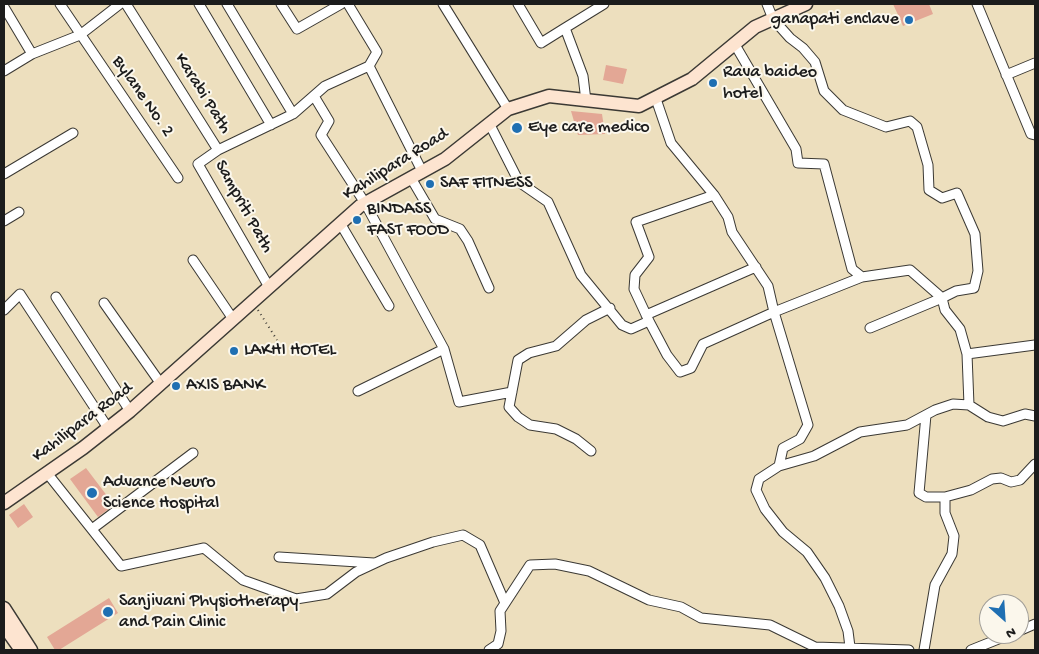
<!DOCTYPE html>
<style>
body{margin:0}
#map{position:relative;width:1039px;height:654px;overflow:hidden;background:#eddfbe;font-family:"Gochi Hand",sans-serif}
canvas{display:block}
.frame{position:absolute;inset:0;border:5px solid #1c1c1c;pointer-events:none}
.north{position:absolute;left:979px;top:594px;width:50px;height:50px;box-sizing:border-box;background:#fbf7ec;border:1px solid #a29f99;border-radius:50%;rotate:154deg;font-size:14px;font-weight:700;line-height:20px;text-align:center;color:#1c1c1c}
.north::after{content:'';display:block;margin:auto;width:18px;height:22px;background:#1f6fb2;clip-path:polygon(50% 0,100% 100%,50% 72%,0 100%)}
</style>
<div id="map">
<canvas width="1039" height="654"></canvas>
<div class="frame"></div>
<div class="north">N</div>
</div>
<script>
const g = document.querySelector('canvas').getContext('2d');
g.lineJoin = 'round';
function fillPath(path, color) { g.fillStyle = color; g.fill(path, 'evenodd'); }
const shape = rows => new Path2D(rows.map(r => 'M' + r).join(''));
function trace(path, color, width, dash) { g.strokeStyle = color; g.lineWidth = width; g.lineCap = dash ? 'butt' : 'round'; g.setLineDash(dash || []); g.stroke(path); }
function write(font, color, halo, rows, align = 'center') {
  g.font = font + ' "Gochi Hand",sans-serif'; g.lineWidth = 4; g.setLineDash([]); g.textBaseline = 'middle'; g.strokeStyle = halo; g.fillStyle = color; for (const [text, x, y, turn = 0] of rows) {
    g.save(); g.translate(x, y); g.rotate((+turn || 0) * Math.PI / 180); g.textAlign = isNaN(turn) ? turn : align; if (halo) g.strokeText(text, 0, 0); g.fillText(text, 0, 0); g.restore();
  }
}
fillPath(shape([
 [893,4,929,4,933,14,903,26],
 [606,65,627,69,623,84,603,80],
 [571,111,602,114,605,134,578,135],
 [86,468,114,505,98,517,70,479],
 [24,504,33,517,18,528,9,515],
 [109,598,118,613,59,650,55,650,47,637]
]), '#e3a795');
const minor = shape([
 [60,4,178,178],
 [126,4,218,150,293,114,227,4],
 [199,4,271,125],
 [281,4,297,29,341,4],
 [348,4,377,52,369,66,422,171],
 [443,4,508,109],
 [518,4,541,43,565,28,583,76,586,101],
 [767,4,773,19,790,38,803,48,815,62,824,91,843,110,886,127,910,121,917,127,928,165,929,190,942,198,957,193,975,234,978,271,974,288,956,291,942,298,945,310,960,329,967,354,1035,345],
 [977,4,1031,134,1035,135],
 [4,7,32,54],
 [565,28,604,4],
 [734,43,796,149,798,163,824,164,852,269,862,277,910,270,942,298,870,328],
 [4,71,32,54,80,35,120,4],
 [1006,75,1035,63],
 [314,96,329,121,321,135,365,203,444,349],
 [293,114,325,86,369,66],
 [489,123,519,182,548,202,581,275,622,325,631,329,649,321,667,355,680,372,691,368,703,344,774,312,768,286,732,232,728,217,714,195,671,143,656,99],
 [218,150,198,164,269,287],
 [4,174,73,133],
 [411,178,435,219,460,229,468,241,489,288],
 [4,221,19,212],
 [340,223,389,306],
 [193,260,233,319],
 [56,297,130,411],
 [104,303,161,384],
 [4,310,20,294,108,428],
 [646,315,756,267],
 [649,321,634,289,635,275,649,257,636,222,714,195],
 [358,391,444,349,459,402,512,392],
 [969,405,988,417,1003,421,1025,414,1035,416],
 [926,415,919,493,926,497,945,497,971,490,992,479,1001,478,1011,482,1020,480,1035,464],
 [591,451,576,439,556,429,530,425,518,417,509,407,518,360,529,353,556,346,586,320,610,308],
 [779,466,814,456,860,432,907,425,935,410,953,404,969,405,967,354],
 [47,473,121,566,204,548,243,580,296,599,327,594,356,572,386,558,433,542,463,535,480,545,505,603],
 [92,529,193,453],
 [279,557,374,563],
 [1019,631,1035,624],
 [850,647,848,631,839,606,825,578,807,552,783,532,765,509,756,490,759,479,779,466,783,448,800,439,808,425,774,312,862,277],
 [489,650,498,644,501,631,500,611,530,565,555,564,589,571,649,600,681,607,701,618,770,625,815,647,909,650],
 [924,650,935,585,952,554,954,536,945,513,945,497],
 [971,650,1011,634]
]);
const secondary = shape([
 [4,503,83,448,130,411,360,206,445,159,508,109,549,96,639,106,692,79,755,27,806,4],
 [4,608,31,650],
 [4,626,21,650]
]);
trace(minor, '#3b3934', 11);
trace(secondary, '#3b3934', 15);
trace(shape([
 [258,310,277,340]
]), '#3b3934', 2, [1, 4]);
trace(minor, '#fff', 9);
trace(secondary, '#fde4d0', 12);
for (const [x, y, r, color] of [
 [909,20,5,"#1f6fb2"],
 [713,83,5,"#1f6fb2"],
 [517,128,6,"#1f6fb2"],
 [430,184,5,"#1f6fb2"],
 [357,220,5,"#1f6fb2"],
 [234,351,5,"#1f6fb2"],
 [176,386,5,"#1f6fb2"],
 [92,493,6,"#1f6fb2"],
 [108,612,6,"#1f6fb2"]
]) { const dot = new Path2D(); dot.arc(x, y, r, 0, 2 * Math.PI); g.fillStyle = color; g.fill(dot); trace(dot, '#fbf7ec', 2); }
write('18px', '#1c1c1c', '#fbf7ec', [
 ["ganapati enclave",899,20,"right"],
 ["Rava baideo",723,73],
 ["hotel",723,94],
 ["Eye care medico",528,128],
 ["SAF FITNESS",440,184],
 ["BINDASS",367,210],
 ["FAST FOOD",367,231],
 ["LAKHI HOTEL",244,351],
 ["AXIS BANK",186,386],
 ["Advance Neuro",103,483],
 ["Science Hospital",103,504],
 ["Sanjivani Physiotherapy",119,602],
 ["and Pain Clinic",119,623]
], 'left');
write('18px', '#1c1c1c', '#fbf7ec', [
 ["Karabi Path",202,94,58],
 ["Bylane No. 2",142,97,55],
 ["Kahilipara Road",396,165,-32],
 ["Sampriti Path",243,207,61],
 ["Kahilipara Road",83,423,-37]
]);
</script>
